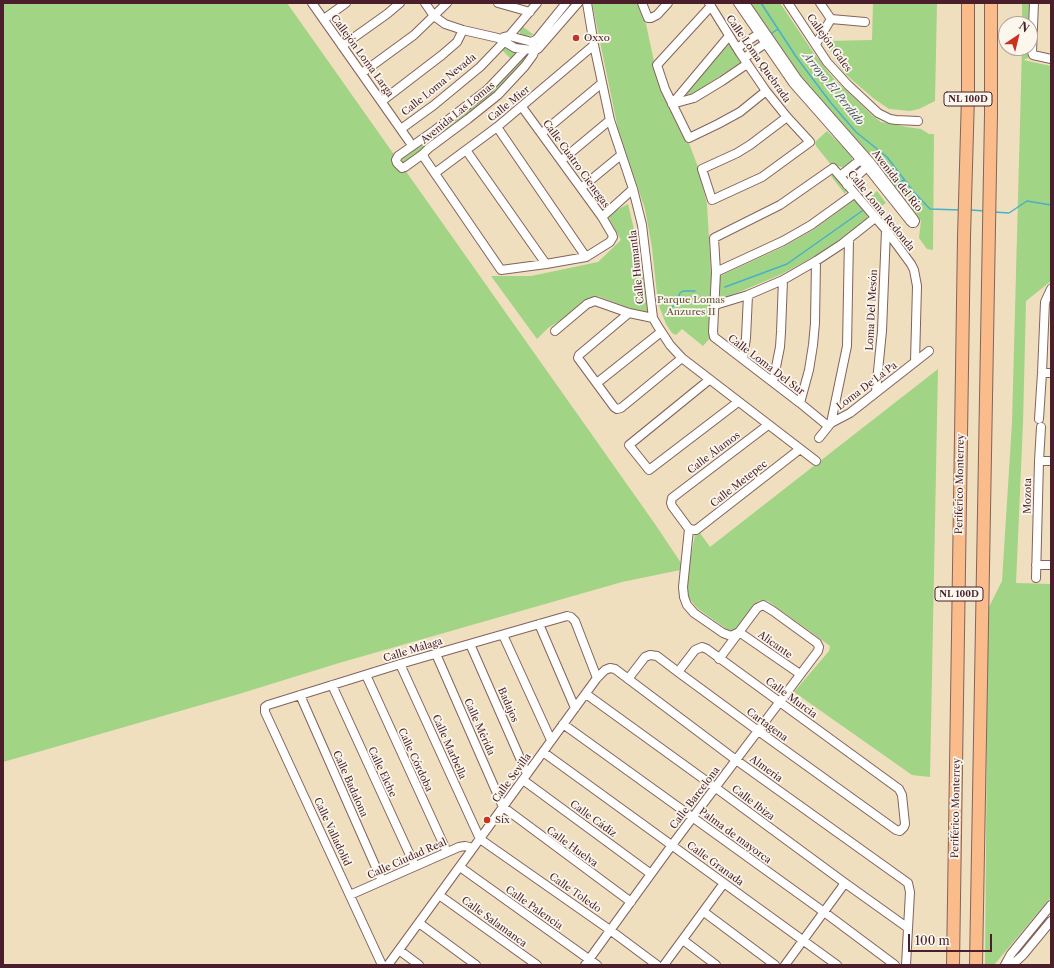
<!DOCTYPE html>
<meta charset="utf-8">
<style>
body{margin:0}
#map{position:relative;width:1054px;height:968px;overflow:hidden;background:#efdfbe;font-family:"Libre Caslon Text",serif}
canvas{display:block}
.frame{position:absolute;inset:0;border:4px solid #4a1f2b;pointer-events:none}
.north{position:absolute;left:998px;top:16px;width:40px;height:40px;box-sizing:border-box;background:#fbf7ec;border:1px solid #b4a19f;border-radius:50%;rotate:35deg;font-size:11px;font-weight:700;line-height:16px;text-align:center;color:#4a1f2b}
.north::after{content:'';display:block;margin:auto;width:14px;height:18px;background:#c8321e;clip-path:polygon(50% 0,100% 100%,50% 72%,0 100%)}
.scale{position:absolute;left:908px;top:934px;width:84px;height:18px;box-sizing:border-box;border:2px solid #4a1f2b;border-top:0;padding-left:5px;font-size:12px;line-height:14px;white-space:nowrap;color:#4a1f2b;-webkit-text-stroke:3px #fbf7ec;paint-order:stroke}
</style>
<div id="map">
<canvas width="1054" height="968"></canvas>
<div class="frame"></div>
<div class="north">N</div>
<div class="scale">100 m</div>
</div>
<script>
const g = document.querySelector('canvas').getContext('2d');
g.lineJoin = 'round';
function fillPath(path, color) { g.fillStyle = color; g.fill(path, 'evenodd'); }
const shape = rows => new Path2D(rows.map(r => 'M' + r).join(''));
function trace(path, color, width, dash) { g.strokeStyle = color; g.lineWidth = width; g.lineCap = dash ? 'butt' : 'round'; g.setLineDash(dash || []); g.stroke(path); }
function write(font, color, halo, rows, align = 'center') {
  g.font = font + ' "Libre Caslon Text",serif'; g.lineWidth = 3.5; g.setLineDash([]); g.textBaseline = 'middle'; g.strokeStyle = halo; g.fillStyle = color; for (const [text, x, y, turn = 0] of rows) {
    g.save(); g.translate(x, y); g.rotate((+turn || 0) * Math.PI / 180); g.textAlign = isNaN(turn) ? turn : align; if (halo) g.strokeText(text, 0, 0); g.fillText(text, 0, 0); g.restore();
  }
}
fillPath(shape([
 [3,3,287,3,655,524,685,569,622,582,339,663,239,694,3,762],
 [592,3,638,3,646,24,658,80,669,108,687,138,698,167,707,204,711,274,710,338,703,346,682,329,676,335,672,333,666,324,658,303,652,248,645,209,618,129],
 [750,3,780,3,813,52,834,79,874,117,881,122,907,127,921,129,929,134,934,134,933,250,927,249,919,238,921,221,802,80],
 [873,3,937,3,935,101,919,109,910,111,889,109,873,98,843,72,831,52,827,41,872,40],
 [1022,3,1029,3,1029,24,1022,24],
 [522,26,534,35,525,36,520,34,520,29],
 [728,45,732,46,742,61,741,62,696,92,687,95,686,93,687,90],
 [503,46,517,52,512,60,501,49],
 [1022,48,1028,48,1028,51,1031,57,1023,60,1051,66,1051,281,1026,301,1023,423,1016,583,1051,584,1051,897,994,965,985,965,988,609,1002,581,1012,423],
 [526,54,529,56,493,94,408,160,403,164,400,162,403,158,447,125],
 [827,131,852,156,852,161,845,168,838,166,832,166,816,146,815,142],
 [834,174,847,189,845,194,831,176],
 [877,191,886,203,875,211,867,200],
 [854,200,857,202,868,217,866,220,851,232,815,256,782,274,725,298,720,296,719,278,722,275,781,248,813,230],
 [628,204,637,242,649,316,598,296,548,328,537,339,491,276,531,276,598,262,621,240,607,215],
 [938,369,930,777,912,775,794,692,829,651,830,646,768,601,760,600,754,604,735,631,728,630,697,608,689,598,687,590,688,570,695,535,700,533,710,547]
]), '#a1d484');
trace(shape([
 [761,3,797,58,831,103,856,132,887,157,913,191,930,209,961,210],
 [772,33,778,29],
 [896,185,904,180],
 [971,210,985,211],
 [994,212,1009,213,1027,201,1051,205],
 [725,287,787,264,862,211],
 [672,307,675,305,680,293,683,291,695,291]
]), '#48b1c7', 1.5);
const minor = shape([
 [312,3,409,141],
 [425,3,434,16,445,24,463,30,498,38,515,48,532,50,538,49,578,3],
 [498,3,530,12],
 [587,3,594,45,610,120,633,189,642,225,653,318,657,325,670,345,682,358,816,461],
 [642,3,648,18,651,18,657,15,668,3],
 [709,3,740,53,766,91,787,117,810,142,762,177,712,200,702,169,737,153,750,145,787,117],
 [738,3,793,83,867,167,910,221,912,223,914,223,915,221,913,218,871,163,798,80,745,3],
 [788,3,827,62,848,85,878,113,890,119,896,120,918,121],
 [820,3,831,19],
 [1034,3,1032,52,1033,55,1051,59],
 [711,6,657,65,665,89,689,138,718,124,740,112,766,91],
 [324,19,346,3],
 [831,19,865,22],
 [504,37,509,36,532,42],
 [532,42,537,39,566,3],
 [816,44,831,19],
 [342,46,387,14,400,3],
 [737,48,763,31],
 [525,50,487,90,435,130,398,156,396,160,397,163,402,168,405,167,423,154,429,148,468,119,498,95,525,66,533,55,535,50,532,42],
 [744,58,769,41],
 [362,73,414,35,447,3],
 [382,101,442,55,457,42,463,30],
 [672,104,729,36],
 [672,104,694,98,722,81,747,64],
 [497,127,586,257],
 [401,129,434,105,480,67,504,42,537,3],
 [542,133,602,83],
 [466,150,546,264],
 [423,154,425,159,501,270,546,264,586,257,610,242,613,237,612,234,602,217,522,107],
 [562,160,610,120],
 [435,173,497,127,594,45],
 [840,176,864,157],
 [847,185,870,164],
 [581,188,621,155],
 [602,217,633,189],
 [716,272,783,241,811,225,854,194],
 [715,305,748,295,783,280,816,261,842,244,875,218],
 [629,313,579,355,578,358,614,407,617,409,621,408,682,358],
 [555,331,587,304,595,301,629,313,653,318],
 [743,359,746,338,748,295],
 [1042,373,1051,373],
 [709,380,629,445,649,470,738,402],
 [773,382,780,347,781,332,783,280],
 [597,383,661,332],
 [876,391,882,331,886,230],
 [800,403,809,370,813,345,815,323,816,261],
 [1039,419,1042,373,1045,302,1051,289],
 [831,423,847,346,849,239],
 [828,426,800,403,714,337,713,332,716,272,714,238,780,205,833,168,886,230,911,264,914,270,917,286,915,362],
 [819,438,831,423,850,413,929,351],
 [1039,461,1051,461],
 [689,529,672,506,671,503,672,498,768,425],
 [689,529,683,587,684,597,687,605,694,613,723,633,731,636,739,632],
 [689,529,696,530,800,449],
 [1036,565,1051,565],
 [1036,578,1039,461,1041,427],
 [539,624,575,708],
 [739,632,800,674],
 [503,635,551,740],
 [470,644,527,774],
 [436,654,503,807,631,902],
 [400,664,480,839,610,930,657,965],
 [366,675,447,852],
 [628,679,645,657,650,655,657,656,678,672,757,730,896,830,900,831,904,827,905,824,902,795,899,789,707,649,702,647,695,650,678,672],
 [332,685,415,866],
 [586,694,716,788,845,883,908,928],
 [300,695,382,881],
 [563,724,824,912,895,965],
 [543,752,837,965],
 [523,780,651,874],
 [460,867,597,965],
 [350,895,459,847,465,846,473,848],
 [439,895,537,965],
 [704,912,775,965],
 [419,923,476,965],
 [683,940,716,965],
 [399,950,419,965],
 [382,965,265,712,265,707,268,705,400,664,567,616,571,617,575,621,597,678],
 [388,965,575,708,597,678,605,670,610,668,615,669,736,760,908,883,910,892,906,965],
 [585,965,672,845,818,651,819,647,817,643,773,611,763,605,757,608,719,659],
 [664,965,724,883],
 [785,965,845,883],
 [1005,965,1011,954,1051,905],
 [1012,965,1023,955,1051,921]
]);
const highway = shape([
 [953,965,964,237,968,96,968,3],
 [976,965,991,114,991,3]
]);
trace(minor, '#84625e', 10);
trace(highway, '#84625e', 14);
trace(minor, '#fff', 8);
trace(highway, '#f9bc8a', 12);
for (const [x, y, r, color] of [
 [576,38,4,"#c8321e"],
 [487,820,4,"#c8321e"]
]) { const dot = new Path2D(); dot.arc(x, y, r, 0, 2 * Math.PI); g.fillStyle = color; g.fill(dot); trace(dot, '#fbf7ec', 1.5); }
for (const [x, y, w] of [
 [968,99,48],
 [959,594,48]
]) { const box = new Path2D(); box.roundRect(x - w / 2, y - 7, w, 14, 3); g.fillStyle = '#fbf7ec'; g.fill(box); trace(box, '#4a1f2b', 1); }
write('bold 9px', '#4a1f2b', null, [
 ["NL 100D",968,99],
 ["NL 100D",959,594]
]);
write('10px', '#4a1f2b', '#fbf7ec', [
 ["Oxxo",584,38],
 ["Six",495,820]
], 'left');
write('10px', '#4a1f2b', '#fbf7ec', [
 ["Callejón Gales",829,43,54],
 ["Callejón Loma Larga",362,56,54],
 ["Calle Loma Quebrada",758,59,55],
 ["Calle Loma Nevada",439,85,-39],
 ["Calle Mier",509,104,-39],
 ["Avenida Las Lomas",458,113,-39],
 ["Calle Cuatro Cienegas",576,164,54],
 ["Avenida del Río",897,181,52],
 ["Calle Loma Redonda",881,211,51],
 ["Calle Humantla",637,267,-96],
 ["Loma Del Mesón",872,310,-87],
 ["Calle Loma Del Sur",766,365,37],
 ["Loma De La Pa",867,386,-37],
 ["Calle Álamos",714,453,-37],
 ["Calle Metepec",739,484,-38],
 ["Periférico Monterrey",960,484,-89],
 ["Mozota",1028,496,-89],
 ["Alicante",775,645,35],
 ["Calle Málaga",413,650,-17],
 ["Calle Murcia",791,698,36],
 ["Badajos",508,705,66],
 ["Cartagena",767,725,36],
 ["Calle Mérida",479,727,66],
 ["Calle Marbella",449,747,66],
 ["Calle Córdoba",415,760,65],
 ["Almeria",766,769,36],
 ["Calle Elche",382,772,65],
 ["Calle Sevilla",512,778,-54],
 ["Calle Badalona",350,784,66],
 ["Calle Barcelona",695,798,-53],
 ["Calle Ibiza",753,803,37],
 ["Periférico Monterrey",956,808,-89],
 ["Calle Cádiz",593,819,36],
 ["Calle Valladolid",332,832,65],
 ["Palma de mayorca",735,836,36],
 ["Calle Huelva",572,847,36],
 ["Calle Ciudad Real",407,859,-24],
 ["Calle Granada",715,864,36],
 ["Calle Toledo",575,893,35],
 ["Calle Palencia",534,908,35],
 ["Calle Salamanca",494,922,36]
]);
write('10px', '#645546', '#fbf7ec', [
 ["Parque Lomas",691,300],
 ["Anzures II",691,312]
]);
write('italic 11px', '#495969', '#fbf7ec', [
 ["Arroyo El Perdido",833,89,51]
]);
</script>
